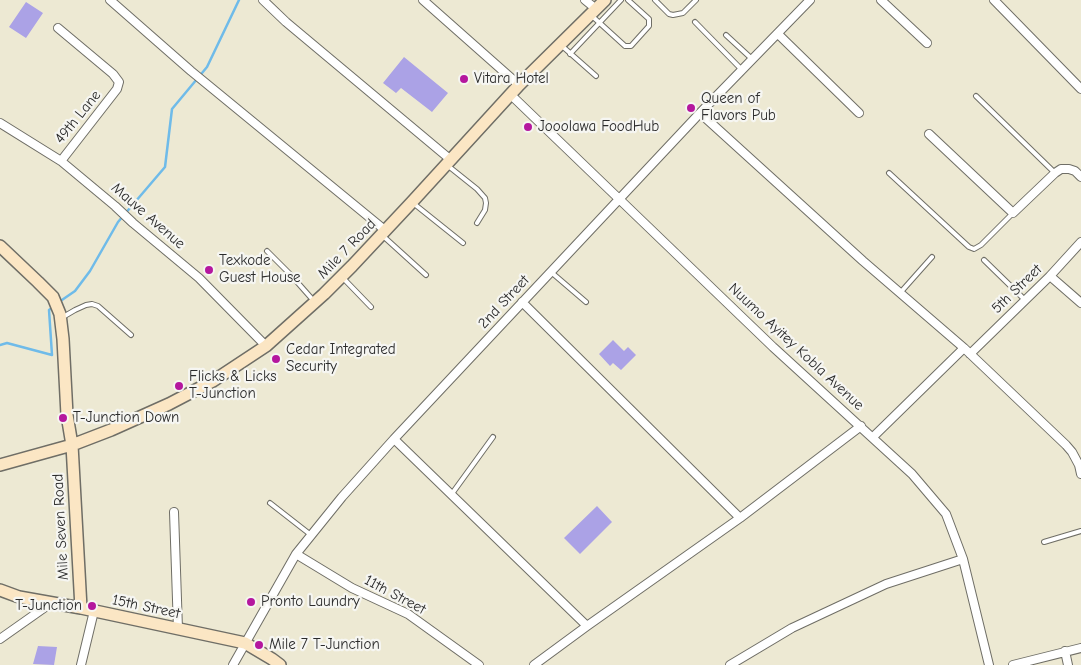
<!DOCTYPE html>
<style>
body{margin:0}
canvas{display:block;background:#ede9d3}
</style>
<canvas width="1081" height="665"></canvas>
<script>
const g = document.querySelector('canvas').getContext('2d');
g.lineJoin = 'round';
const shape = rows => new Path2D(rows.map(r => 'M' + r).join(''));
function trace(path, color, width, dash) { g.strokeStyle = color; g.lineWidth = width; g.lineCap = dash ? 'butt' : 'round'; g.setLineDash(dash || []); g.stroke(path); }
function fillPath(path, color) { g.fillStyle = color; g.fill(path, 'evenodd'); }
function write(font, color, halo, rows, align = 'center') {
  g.font = font + ' "Comic Neue",sans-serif'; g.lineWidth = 4.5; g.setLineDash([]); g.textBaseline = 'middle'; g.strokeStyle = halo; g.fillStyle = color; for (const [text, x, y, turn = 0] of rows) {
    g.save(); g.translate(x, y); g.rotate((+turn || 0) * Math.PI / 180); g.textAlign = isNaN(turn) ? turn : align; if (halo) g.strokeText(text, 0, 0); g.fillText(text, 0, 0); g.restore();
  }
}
trace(shape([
 [59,302,75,291,90,271,118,222,165,167,172,109,207,67,239,0],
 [0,345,7,343,52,355,49,310,53,307]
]), '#6fbbe9', 2.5);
fillPath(shape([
 [26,2,43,13,26,38,9,27],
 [404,57,448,93,432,112,401,88,396,93,383,83],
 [613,340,624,351,628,347,636,355,621,370,613,363,610,366,599,354],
 [597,506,612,522,580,554,564,538],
 [38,646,57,647,54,665,33,664]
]), '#aba2e6');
const lane = shape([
 [655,0,669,14,673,15,683,13,696,0],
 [592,16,625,46,631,46,649,26,649,19,628,0],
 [695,22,742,70],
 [726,35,752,59],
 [562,46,596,76],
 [570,54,621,0],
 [976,96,1055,173],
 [447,165,477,189,485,198,486,203,485,210,477,223],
 [889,173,969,247,974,249,981,245,1013,213],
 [413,203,463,243],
 [383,236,426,275],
 [267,251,290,274,313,300],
 [984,260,1025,300],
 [551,272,586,302],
 [343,278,371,307],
 [900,293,932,257],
 [63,317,75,310,86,305,92,304,98,306,131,335],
 [451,495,493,437],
 [270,503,311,535],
 [1044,542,1081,531]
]);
const street = shape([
 [110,0,191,71,386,231],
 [263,0,286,22,451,160],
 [423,0,519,85],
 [585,0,596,9],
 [881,0,927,43],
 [994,0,1081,89],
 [58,28,113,74,119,82,117,89,61,161],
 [778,34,859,113],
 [511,95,773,347,912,474,946,514,963,559,989,665],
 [700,113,863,261,964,348,1066,445,1072,452,1079,465,1081,474],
 [0,123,61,161,115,206,133,223,199,278,266,346],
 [929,134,1013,213,1055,173,1061,169,1069,169,1075,171,1081,177],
 [1050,276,1081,303],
 [522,302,740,518],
 [970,354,1050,276,1081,242],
 [873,437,964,348],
 [394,439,587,626],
 [174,512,178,629],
 [296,554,352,588,408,614,479,665],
 [0,639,51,603],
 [1065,651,1068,665],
 [81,665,94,611],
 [233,665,296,554,342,497,394,439,700,113,810,0],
 [534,665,587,626,740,518,861,426],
 [730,665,792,628,886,584,963,559],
 [1013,665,1081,648]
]);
const secondary = shape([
 [0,246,38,282,53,297,60,314,63,339,67,415,72,445,81,608],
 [0,465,72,445,111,430,169,404,213,381,266,346,324,294,352,266,412,202,519,85,605,0],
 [0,590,19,597,81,608,245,643,272,659,280,665]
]);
trace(lane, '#6f6e66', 6);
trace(street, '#6f6e66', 10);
trace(secondary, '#6f6e66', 14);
trace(lane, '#fff', 4);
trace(street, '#fff', 8);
trace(secondary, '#fbe6c4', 11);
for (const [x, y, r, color] of [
 [464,79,5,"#b5179e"],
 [691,108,5,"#b5179e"],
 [528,127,5,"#b5179e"],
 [209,270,5,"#b5179e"],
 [276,359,5,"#b5179e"],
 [179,386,5,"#b5179e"],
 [63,418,5,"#b5179e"],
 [251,602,5,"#b5179e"],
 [92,606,5,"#b5179e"],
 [259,645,5,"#b5179e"]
]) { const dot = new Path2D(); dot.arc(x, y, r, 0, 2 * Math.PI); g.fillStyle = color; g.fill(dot); trace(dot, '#f6f6f2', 2); }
write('15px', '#2b2b2b', '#f6f6f2', [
 ["Vitara Hotel",474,79],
 ["Queen of",701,99],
 ["Flavors Pub",701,116],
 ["Jooolawa FoodHub",538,127],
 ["Texkode",219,261],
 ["Guest House",219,278],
 ["Cedar Integrated",286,350],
 ["Security",286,367],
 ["Flicks & Licks",189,377],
 ["T-Junction",189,394],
 ["T-Junction Down",73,418],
 ["Pronto Laundry",261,602],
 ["T-Junction",82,606,"right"],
 ["Mile 7 T-Junction",269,645]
], 'left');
write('15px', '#2b2b2b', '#f6f6f2', [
 ["49th Lane",78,117,-51],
 ["Mauve Avenue",148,216,41],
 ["Mile 7 Road",347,249,-46],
 ["5th Street",1017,289,-44],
 ["2nd Street",504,302,-47],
 ["Nuumo Ayitey Kobla Avenue",796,347,43],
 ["Mile Seven Road",61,527,-93],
 ["11th Street",395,595,28],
 ["15th Street",146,607,12]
]);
</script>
